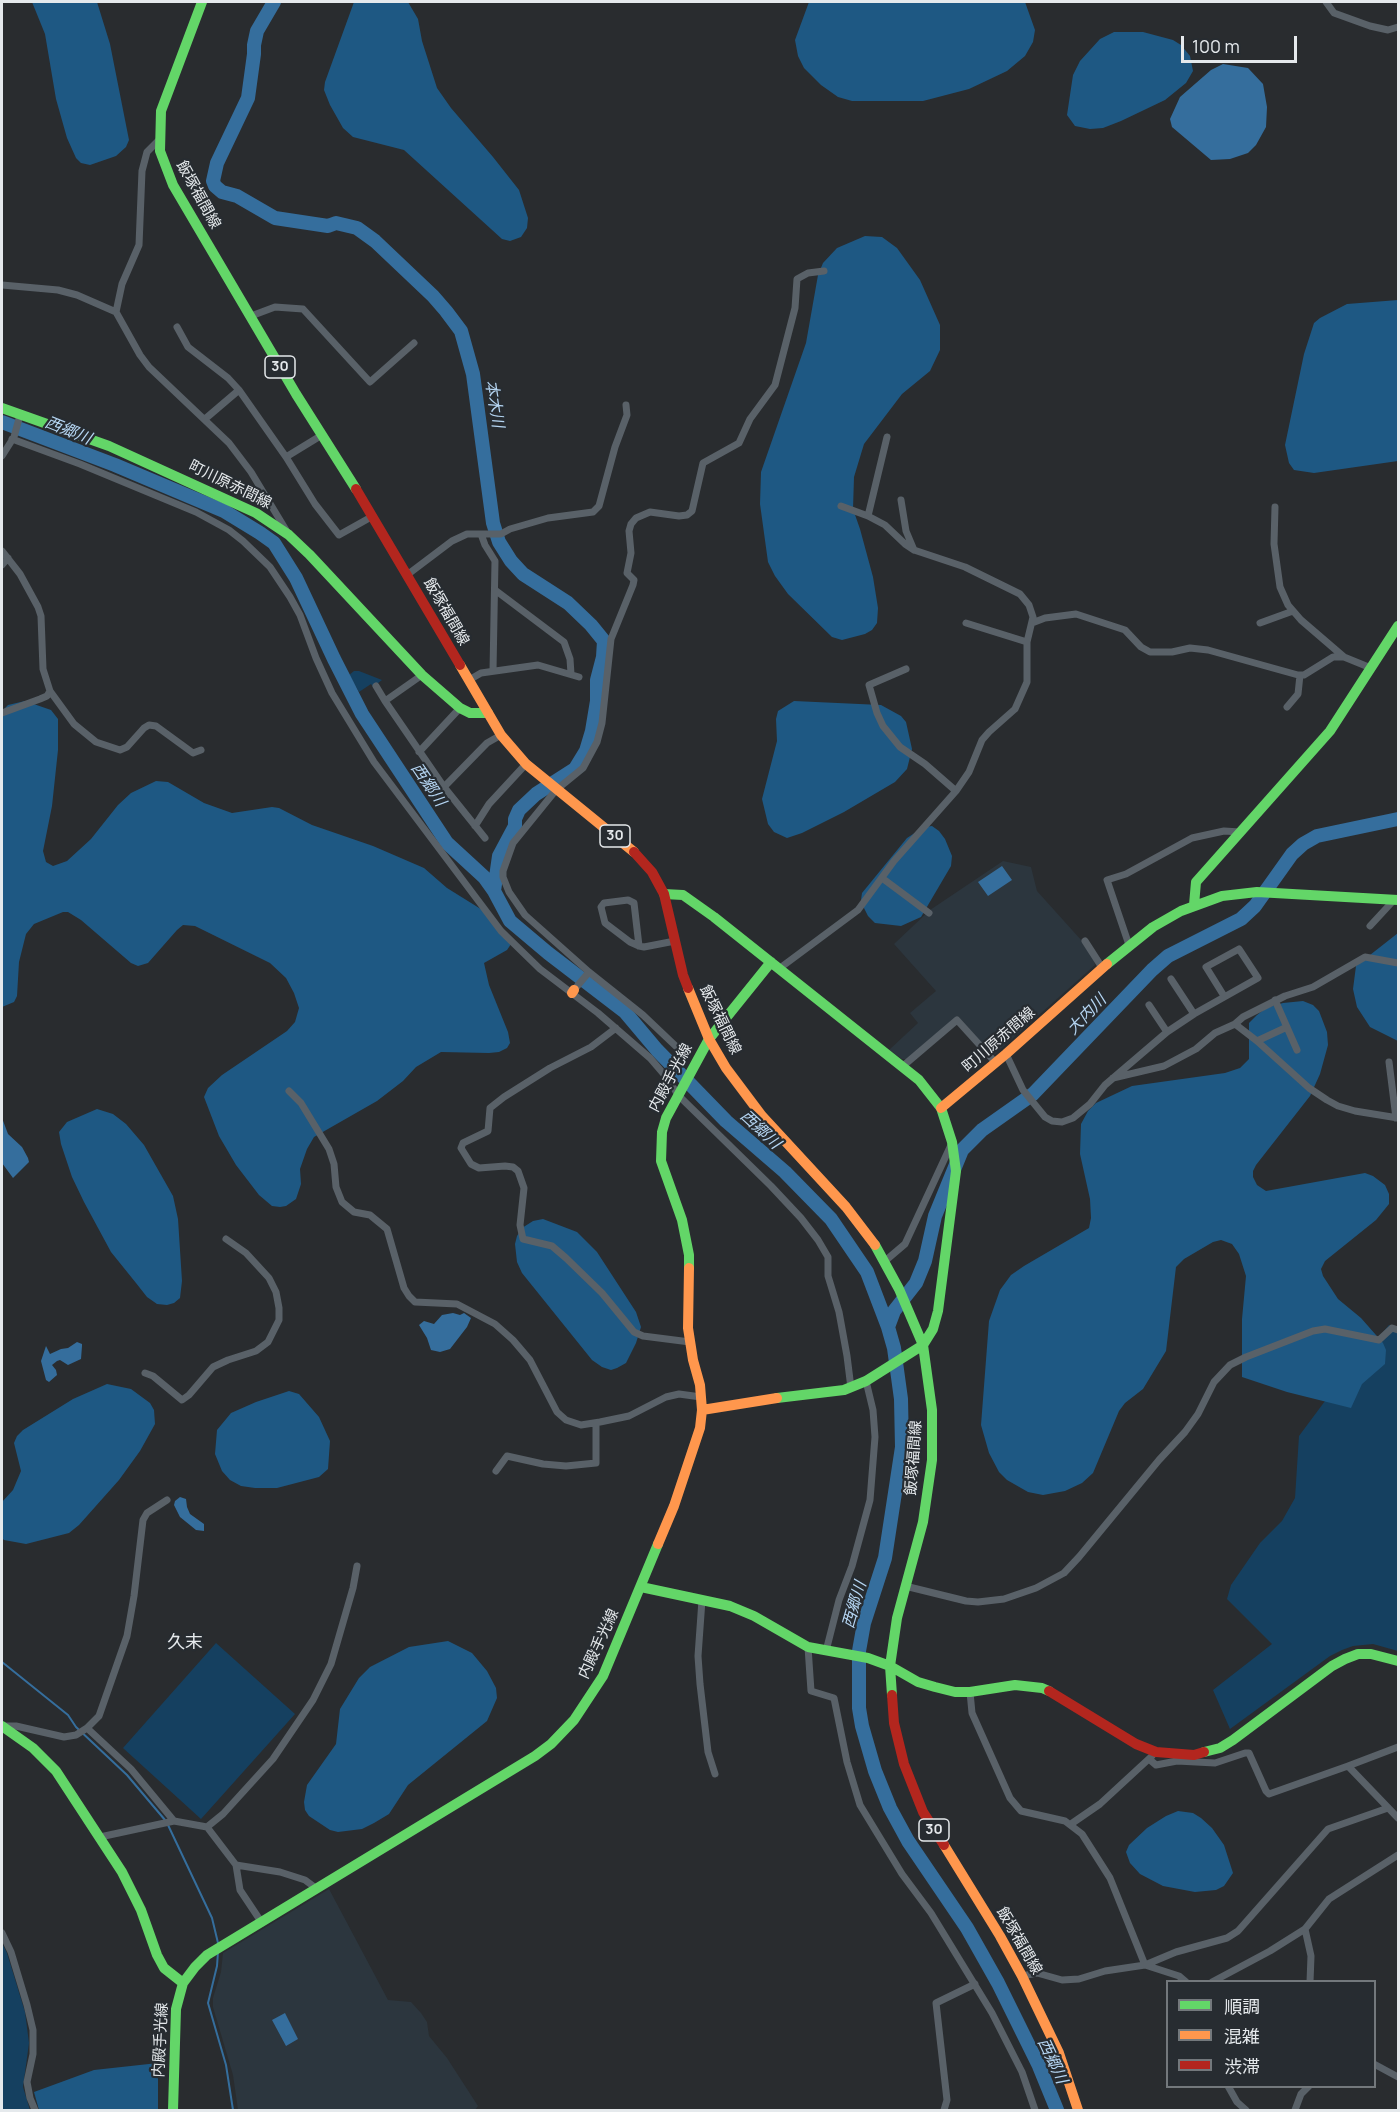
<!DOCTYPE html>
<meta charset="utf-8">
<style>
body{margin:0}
#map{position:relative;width:1400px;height:2112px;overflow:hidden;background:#292c2f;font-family:Manrope,"Noto Sans JP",sans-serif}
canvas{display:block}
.frame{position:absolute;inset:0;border:3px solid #e5e9ec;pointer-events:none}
.legend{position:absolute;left:1166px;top:1980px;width:210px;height:108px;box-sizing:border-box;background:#272c31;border:2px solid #73787c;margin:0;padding:8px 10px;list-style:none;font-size:18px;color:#e5e9ec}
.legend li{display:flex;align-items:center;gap:12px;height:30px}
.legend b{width:30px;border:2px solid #73787c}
.scale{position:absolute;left:1181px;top:36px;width:116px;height:27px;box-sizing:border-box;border:3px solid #e5e9ec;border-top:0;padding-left:8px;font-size:18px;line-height:21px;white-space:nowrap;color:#e5e9ec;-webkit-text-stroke:4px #272c31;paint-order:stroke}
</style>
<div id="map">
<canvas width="1400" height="2112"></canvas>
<div class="frame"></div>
<ul class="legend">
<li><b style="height:8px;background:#63d668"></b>順調</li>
<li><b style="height:8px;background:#ff974d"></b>混雑</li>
<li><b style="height:8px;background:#b3261e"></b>渋滞</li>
</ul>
<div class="scale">100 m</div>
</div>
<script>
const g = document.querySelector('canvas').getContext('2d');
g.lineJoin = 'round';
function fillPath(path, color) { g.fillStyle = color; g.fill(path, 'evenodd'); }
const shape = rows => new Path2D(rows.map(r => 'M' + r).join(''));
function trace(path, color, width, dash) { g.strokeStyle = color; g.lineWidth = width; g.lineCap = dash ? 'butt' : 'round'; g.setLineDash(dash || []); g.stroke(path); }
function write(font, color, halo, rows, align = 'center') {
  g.font = font + ' Manrope,"Noto Sans JP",sans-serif'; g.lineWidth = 4.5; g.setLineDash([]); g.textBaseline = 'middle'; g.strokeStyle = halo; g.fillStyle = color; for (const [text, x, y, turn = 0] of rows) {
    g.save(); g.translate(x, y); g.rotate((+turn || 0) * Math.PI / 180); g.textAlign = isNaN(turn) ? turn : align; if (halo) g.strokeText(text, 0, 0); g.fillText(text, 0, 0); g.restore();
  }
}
fillPath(shape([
 [1003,861,1031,867,1037,891,1082,941,1094,960,1095,965,993,1056,958,1016,906,1059,902,1059,889,1050,918,1023,910,1013,936,991,894,944,930,910],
 [329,1889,388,2000,411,2002,421,2013,427,2022,429,2036,447,2058,478,2106,475,2110,238,2110,233,2075,213,2007,213,1998,221,1972,223,1953]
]), '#2c363e');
fillPath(shape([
 [354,671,359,671,382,680,373,687,371,684,359,692,349,675],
 [1389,1325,1398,1327,1398,1651,1373,1644,1353,1646,1342,1650,1330,1656,1230,1729,1213,1690,1272,1644,1227,1599,1231,1585,1260,1543,1282,1521,1295,1498,1299,1436,1328,1397],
 [216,1643,295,1714,201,1819,123,1748],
 [2,1943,7,1953,25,2012,29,2043,23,2087,30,2110,2,2110]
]), '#154060');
fillPath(shape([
 [32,2,97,2,110,44,129,140,126,147,116,156,90,165,81,163,76,158,67,138,56,99,45,34],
 [354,2,408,2,418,19,422,41,437,88,451,108,493,157,519,190,528,218,527,228,521,237,510,241,502,239,404,150,353,137,343,128,330,105,324,90,325,82],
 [809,2,1025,2,1035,30,1033,42,1025,56,1007,71,969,89,923,101,852,101,838,97,821,85,804,68,798,56,795,40],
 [1114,32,1143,32,1173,40,1181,45,1190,56,1193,71,1186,83,1165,100,1121,121,1103,128,1090,129,1075,126,1067,115,1073,75,1080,61,1100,39],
 [865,236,882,237,897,248,920,280,940,325,940,350,930,371,902,394,864,444,854,477,853,509,860,529,873,577,878,608,877,623,872,630,865,634,842,640,832,637,788,594,775,576,768,562,760,504,761,472,806,343,818,275,823,263,837,248],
 [1398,300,1398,461,1314,473,1294,470,1289,463,1285,445,1304,354,1314,323,1320,318,1347,304],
 [25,701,51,710,58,719,58,750,52,806,43,851,46,862,53,866,67,861,91,839,118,805,131,793,156,781,168,782,204,803,232,813,272,807,279,808,312,825,373,846,424,868,447,888,492,916,511,944,507,950,484,963,489,985,508,1032,510,1043,507,1048,499,1052,489,1053,441,1052,416,1067,403,1081,377,1101,314,1137,307,1149,300,1169,301,1184,296,1199,286,1206,280,1207,272,1206,259,1195,236,1165,219,1136,204,1097,208,1088,222,1075,287,1031,295,1022,299,1008,294,993,286,978,270,963,195,926,183,925,177,930,148,963,138,966,131,963,81,920,68,912,63,912,34,924,26,934,19,962,17,996,14,1002,2,1007,2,711,8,705],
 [794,701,881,705,901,716,906,722,912,749,907,769,895,782,844,812,802,833,787,838,774,832,768,824,762,799,777,741,776,719,778,711],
 [932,826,939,831,945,839,952,856,951,866,921,917,901,926,875,923,868,916,863,906,861,900,862,893,907,838,924,827],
 [1398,933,1398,1041,1370,1027,1357,1007,1353,989,1356,966],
 [1303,1001,1313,1005,1319,1011,1327,1032,1328,1045,1320,1074,1310,1096,1256,1165,1253,1171,1253,1177,1257,1185,1266,1191,1365,1173,1373,1176,1385,1185,1389,1194,1389,1204,1376,1220,1325,1261,1321,1269,1323,1276,1338,1299,1361,1318,1383,1343,1386,1350,1385,1364,1362,1384,1351,1408,1287,1392,1242,1377,1242,1319,1246,1276,1239,1254,1232,1244,1221,1240,1213,1242,1184,1259,1176,1267,1166,1351,1143,1389,1125,1403,1119,1411,1093,1473,1082,1483,1065,1491,1043,1495,1028,1492,1007,1480,999,1472,989,1453,981,1425,989,1321,1000,1290,1011,1275,1024,1266,1089,1228,1091,1218,1090,1199,1080,1154,1081,1124,1088,1111,1096,1103,1132,1086,1225,1073,1240,1068,1249,1059,1249,1023,1257,1015,1266,1008,1283,1003],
 [97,1109,113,1114,126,1124,144,1145,173,1196,178,1219,182,1281,180,1298,174,1303,167,1305,157,1304,147,1297,136,1283,111,1252,84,1202,72,1177,61,1144,59,1132,67,1122],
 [543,1219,577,1232,597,1252,636,1312,641,1327,636,1343,626,1363,617,1368,611,1370,602,1367,592,1360,522,1273,517,1262,515,1244,517,1236,522,1228,533,1221],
 [107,1384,131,1389,150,1403,154,1410,155,1424,140,1451,119,1480,79,1525,69,1533,26,1544,4,1540,2,1538,2,1502,13,1490,21,1471,14,1443,17,1436,23,1430,73,1399],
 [289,1391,299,1394,319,1417,330,1441,328,1469,319,1477,277,1488,255,1488,241,1486,230,1480,222,1471,215,1454,217,1430,231,1413,256,1402],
 [448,1641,472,1653,487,1671,496,1688,497,1698,487,1721,408,1785,389,1814,374,1823,362,1829,338,1832,330,1830,309,1816,305,1810,304,1802,307,1785,336,1744,340,1709,359,1678,370,1667,409,1647],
 [1178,1811,1193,1813,1201,1818,1212,1828,1224,1845,1233,1873,1224,1886,1216,1890,1195,1892,1163,1886,1140,1874,1130,1863,1126,1852,1129,1845,1147,1828,1166,1816],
 [158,2063,158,2110,39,2110,34,2092,94,2070]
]), '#1e5883');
fillPath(shape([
 [1223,64,1248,68,1263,84,1267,107,1266,127,1256,145,1248,153,1230,159,1211,160,1172,127,1170,119,1180,97,1211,70],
 [1002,866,1012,880,988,896,978,882],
 [2,1118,8,1134,22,1147,28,1158,29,1162,13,1178,2,1163],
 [453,1313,460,1315,464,1313,471,1318,467,1327,450,1349,440,1352,431,1350,427,1338,419,1325,424,1321,434,1324,442,1315],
 [77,1342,82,1344,82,1346,81,1359,68,1365,60,1360,57,1361,52,1365,56,1370,57,1375,49,1382,46,1380,41,1361,46,1346,50,1354,61,1349,68,1348],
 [180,1497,186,1499,187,1507,190,1514,204,1524,204,1531,196,1530,180,1517,174,1505,175,1501],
 [285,2013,298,2039,286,2046,272,2020]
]), '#356e9d');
trace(shape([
 [2,1662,68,1715,76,1727,127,1775,165,1820],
 [168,1825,212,1918,218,1943],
 [218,1952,217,1966,208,2003,226,2065,233,2110]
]), '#356e9d', 2);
trace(shape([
 [274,2,257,31,254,45,254,54,248,98,217,163,213,181,215,186,222,192,237,196,275,218,328,226,336,223,357,228,375,241,433,296,446,311,461,331,473,374,493,523,499,542,511,561,523,574,568,603,591,625,604,641,603,657,597,680,597,701,592,731,586,751,575,769,536,794,519,810,515,819,515,826,499,856,494,891],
 [2,422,115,465,224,511,260,533,274,543,296,578,334,659,362,714,447,843,484,877,494,891,510,921,548,953,625,1012,657,1050,726,1121,785,1172,831,1219,867,1272,888,1327,894,1348,901,1399,902,1447,885,1558,864,1623,859,1651,859,1708,862,1726,875,1771,890,1808,908,1841,967,1928,998,1983,1039,2066,1057,2110],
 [888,1327,894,1311,916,1283,925,1261,935,1216,962,1150,982,1130,1033,1094,1152,970,1168,956,1241,919,1255,906,1292,854,1303,844,1317,836,1398,819]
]), '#356e9d', 14);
trace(shape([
 [1326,2,1334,13,1370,26,1388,30,1398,27],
 [2,285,58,290,77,295,116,312,140,355,149,367,229,443,251,472,286,530],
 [116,312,122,284,139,245,142,171,147,152,159,140],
 [251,316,275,307,303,309,370,382,414,343],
 [177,327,188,347,228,378,239,390],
 [205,419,239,390,286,457,315,504,339,535,373,516],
 [12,439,80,464,196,512,229,530,243,541,270,567,290,597,300,615,316,658,332,693,374,762,501,931,540,969,598,1013,650,1058,668,1079,678,1095,771,1186,801,1218,818,1240,828,1257,828,1276,839,1312,847,1356,851,1388],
 [2,456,14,437,20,415],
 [286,457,322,435],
 [901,500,906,531,914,550],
 [1275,507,1274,544,1280,587,1288,605,1301,620,1344,657],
 [868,516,887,437],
 [481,534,501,534,510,529,548,518,593,512,599,506,615,447,627,415,626,405],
 [2,551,20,574,38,607,41,616,43,669,50,691,47,696,40,699,2,713],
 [2,565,8,558],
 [407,575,452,541,467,534,481,534,485,545,495,561,493,671],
 [495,590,564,642,570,659,571,674],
 [966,623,1027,642],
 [1032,623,1045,618,1076,614,1125,630,1141,647,1150,652,1172,652,1190,648,1208,650,1298,675,1304,675,1333,657,1344,657,1371,668],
 [1260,623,1293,611],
 [906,669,869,685,877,713,883,726,900,747,925,764,956,791],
 [422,675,385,701,444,787,485,838],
 [469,680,481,673,538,665,579,677],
 [376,686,385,701],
 [50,691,74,724,96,742,120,750,127,747,144,728,149,725,156,726,193,753,201,750],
 [1287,707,1298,694,1300,675],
 [419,752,460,708],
 [444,787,487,743,501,735],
 [475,826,489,804,526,764],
 [882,878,929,913],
 [1370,926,1394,900],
 [1085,941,1103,969],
 [1129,945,1107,880,1126,874,1192,838,1224,831,1240,832],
 [639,946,634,903,628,900,604,903,601,907,605,923,630,942,639,946,644,947,675,941],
 [780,968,858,910,894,861,956,791,969,772,982,740,989,732,1015,709,1027,682,1027,642,1033,617,1029,605,1020,594,965,567,914,550,905,544,885,525,868,516,841,506],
 [1171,979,1194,1014],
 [574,990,589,972],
 [1275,1000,1297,1050],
 [1149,1005,1167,1032],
 [1235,1024,1257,1041,1309,1088,1327,1100,1338,1106,1355,1111,1398,1118],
 [616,1028,591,1047,550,1068,504,1097,490,1108,488,1131,463,1143,461,1148,471,1164,479,1168,505,1166,513,1167,518,1171,524,1188,520,1225,523,1239,552,1246,566,1258,602,1293,634,1332,643,1336,690,1342],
 [1257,1041,1287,1027],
 [683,1053,643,1015,589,972,525,915,509,892,503,877,503,871,513,843,556,790,583,768,597,742,602,723,611,639,633,585,634,580,627,573,631,553,629,531,631,524,636,518,650,512,679,516,687,515,692,511,703,463,739,443,750,419,775,385,795,308,797,279,808,273,824,271],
 [1006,1054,1023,1090,1045,1117,1052,1121,1062,1122,1073,1118,1090,1104,1105,1085,1167,1032,1194,1014,1258,978,1239,949,1206,967,1224,996],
 [1389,1062,1396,1118],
 [903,1066,957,1020,996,1063],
 [1113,1078,1164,1066,1196,1049,1215,1033,1235,1024,1243,1017,1285,996,1313,987,1365,957,1398,963],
 [289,1091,301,1103,329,1149,334,1164,336,1187,342,1202,354,1212,370,1215,387,1229,404,1288,409,1296,415,1302,457,1304,495,1324,513,1340,530,1360,557,1412,566,1420,581,1425,600,1422,629,1416,666,1397,679,1394,701,1397],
 [885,1261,905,1244,951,1145],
 [145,1373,153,1376,182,1400,189,1395,213,1367,228,1360,256,1351,268,1342,279,1320,279,1308,276,1292,269,1278,246,1253,226,1239],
 [496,1471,507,1456,543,1464,566,1466,596,1463,596,1423],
 [905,1586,966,1601,978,1602,1004,1599,1036,1588,1064,1573,1079,1557,1159,1460,1185,1432,1198,1414,1214,1382,1230,1365,1246,1357,1313,1331,1325,1329,1379,1340,1392,1328,1398,1330],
 [702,1600,698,1656,700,1684,708,1752,715,1774],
 [808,1647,811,1691,834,1698,847,1762,860,1805,902,1874,931,1913,992,2013,1022,2072,1035,2110],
 [826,1651,839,1600,852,1566,870,1500,875,1437,873,1410,866,1381],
 [970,1692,972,1713,1010,1798,1021,1811,1065,1821,1082,1834,1110,1878,1145,1965,1179,1976,1186,1982],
 [4,1726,16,1726,64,1737,76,1735,87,1728,99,1716,127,1636,134,1596,143,1520,147,1513,167,1500],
 [87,1728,131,1769,174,1821],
 [1149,1759,1156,1765,1177,1761,1215,1763,1245,1753,1249,1753,1266,1791,1269,1794,1348,1766,1398,1818],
 [1348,1766,1398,1747],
 [1071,1824,1100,1804,1152,1756],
 [207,1827,223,1814,273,1759,313,1700,331,1664,353,1588,357,1566],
 [100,1837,174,1821,207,1827,236,1865,240,1890,262,1923],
 [236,1865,280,1872,305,1880,317,1889],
 [1305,1929,1311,1956,1310,1982],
 [2,1933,11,1952,27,2005,33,2030,33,2054,27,2082,30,2098,35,2110],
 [1022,1976,1037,1973,1062,1980,1079,1979,1105,1971,1145,1965,1176,1952,1227,1938,1238,1931,1328,1829,1388,1808],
 [1212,1982,1270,1951,1305,1929,1329,1899,1398,1855],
 [1374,2064,1398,2077],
 [1228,2086,1237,2102,1246,2110],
 [944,2110,947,2100,936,2003,975,1984],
 [1295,2110,1301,2094,1309,2086]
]), '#596168', 7);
trace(shape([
 [202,2,161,111,160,151,173,185,296,394,356,489],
 [2,408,109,446,256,513,289,535,309,554,422,675,460,708,470,713,488,713],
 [664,894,683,895,714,917,919,1080,941,1108,952,1142,956,1171,938,1311,933,1329,923,1345,866,1381,844,1390,777,1398],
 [1194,905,1196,882,1330,731,1398,626],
 [1107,964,1153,927,1181,911,1222,896,1257,892,1398,900],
 [875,1245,899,1289,923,1345,932,1410,932,1460,923,1522,897,1618,890,1666,892,1695],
 [689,1268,689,1255,682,1220,661,1161,662,1132,666,1118,709,1039,771,962],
 [641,1587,730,1606,754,1616,808,1647,868,1658,890,1666,918,1682,935,1687,955,1692,970,1692,1015,1685,1042,1688,1049,1691],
 [2,1726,33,1748,56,1771,122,1872,141,1910,157,1955,164,1968,183,1983],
 [1204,1752,1220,1748,1233,1740,1332,1666,1345,1659,1358,1654,1371,1654,1398,1661],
 [173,2110,176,2009,183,1983,195,1967,207,1955,535,1756,551,1744,574,1720,603,1676,658,1544]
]), '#63d668', 10);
trace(shape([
 [460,665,501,735,526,764,634,852],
 [688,988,709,1039,726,1068,762,1116,846,1207,875,1245],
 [572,993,574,990],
 [941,1108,1006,1054,1107,964],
 [702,1410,777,1398],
 [658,1544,674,1506,700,1428,702,1410,700,1385,693,1360,688,1328,689,1268],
 [944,1845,1000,1936,1022,1976,1059,2053,1078,2110]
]), '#ff974d', 10);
trace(shape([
 [356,489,460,665],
 [634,852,652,872,664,894,683,975,688,988],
 [1049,1691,1136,1744,1156,1752,1194,1755,1204,1752],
 [892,1695,894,1723,904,1764,923,1812,944,1845]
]), '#b3261e', 10);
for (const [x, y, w] of [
 [280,367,30],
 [615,836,30],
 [934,1830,30]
]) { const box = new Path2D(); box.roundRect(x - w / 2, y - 11, w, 22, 4.5); g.fillStyle = '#272c31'; g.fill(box); trace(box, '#e5e9ec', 1.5); }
write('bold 14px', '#e5e9ec', null, [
 ["30",280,367],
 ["30",615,836],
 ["30",934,1830]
]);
write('15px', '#e5e9ec', '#272c31', [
 ["飯塚福間線",198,195,61],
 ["町川原赤間線",230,485,26],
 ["飯塚福間線",446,612,60],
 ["飯塚福間線",720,1020,64],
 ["町川原赤間線",999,1040,-41],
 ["内殿手光線",671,1078,-62],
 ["飯塚福間線",914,1458,-86],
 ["内殿手光線",599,1644,-65],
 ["飯塚福間線",1019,1941,60],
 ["内殿手光線",161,2040,-87]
]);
write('italic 16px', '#b5d5f2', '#272c31', [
 ["本木川",494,404,81],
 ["西郷川",68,431,22],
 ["西郷川",428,785,56],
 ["大内川",1087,1015,-46],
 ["西郷川",760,1130,43],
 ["西郷川",855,1605,-74],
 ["西郷川",1052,2061,65]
]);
write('18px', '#e5e9ec', '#272c31', [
 ["久末",185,1643]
]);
</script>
